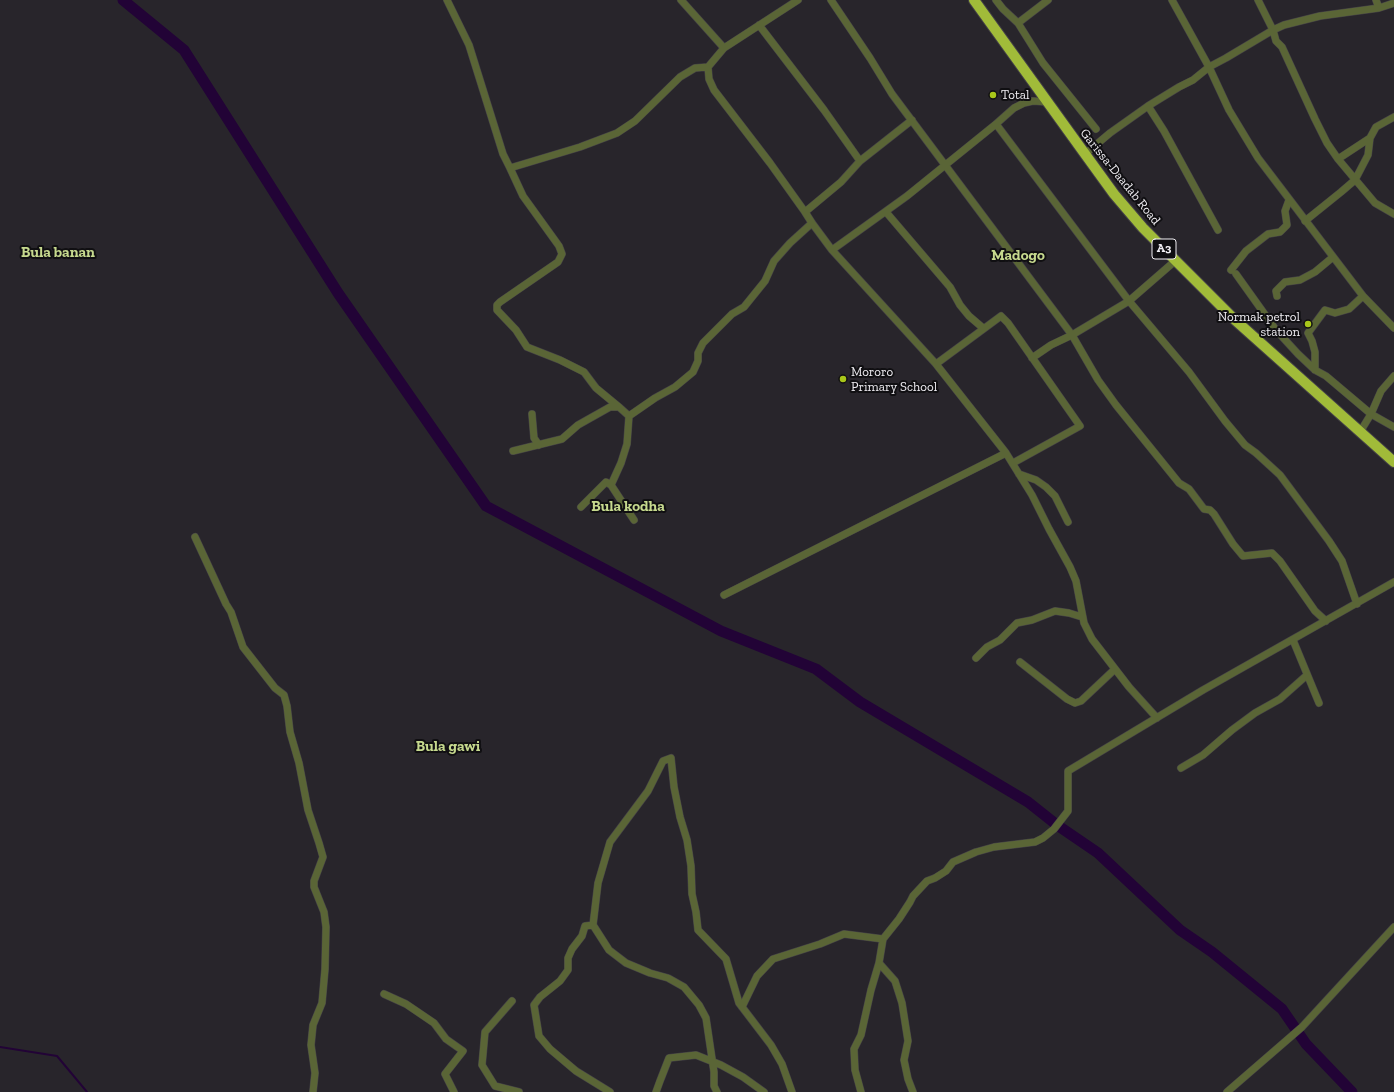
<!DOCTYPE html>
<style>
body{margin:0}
canvas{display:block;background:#28252b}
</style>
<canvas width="1394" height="1092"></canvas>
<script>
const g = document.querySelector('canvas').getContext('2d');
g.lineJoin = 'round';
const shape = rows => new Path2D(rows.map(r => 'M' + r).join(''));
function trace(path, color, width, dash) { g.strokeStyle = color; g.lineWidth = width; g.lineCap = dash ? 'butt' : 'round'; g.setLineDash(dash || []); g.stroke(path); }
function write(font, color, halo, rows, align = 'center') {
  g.font = font + ' "Zilla Slab",serif'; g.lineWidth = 4; g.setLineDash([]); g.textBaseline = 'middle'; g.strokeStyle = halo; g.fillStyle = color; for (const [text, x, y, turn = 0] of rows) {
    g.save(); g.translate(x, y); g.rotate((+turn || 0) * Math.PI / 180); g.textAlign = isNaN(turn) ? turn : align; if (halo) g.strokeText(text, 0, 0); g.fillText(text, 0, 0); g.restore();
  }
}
trace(shape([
 [0,1047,57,1056,87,1092]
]), '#220336', 2);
trace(shape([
 [123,0,184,50,338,293,486,506,721,631,816,669,860,702,1028,802,1057,825,1098,853,1180,930,1212,952,1282,1009,1306,1044,1352,1092]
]), '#220336', 11);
const minor = shape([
 [447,0,469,45,503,154,510,168,580,147,617,133,635,121,680,77,695,68,708,67],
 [681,0,724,48],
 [798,0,724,48,708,67,709,79,714,90,770,163,805,212,812,223,832,250,936,364,1006,453,1032,495,1049,529,1070,567,1076,581,1084,623,1092,639,1129,687,1157,718],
 [831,0,870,58,892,94,1072,335,1098,380,1116,405,1179,483,1189,489,1204,509,1210,510,1214,514,1233,544,1243,556,1272,553,1280,561,1315,611,1326,621],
 [996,0,1003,9,1018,23,1043,63,1096,129],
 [1172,0,1209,67,1229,110,1258,158,1363,296,1394,328],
 [1258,0,1273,30,1276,41,1282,47,1315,119,1327,143,1338,159,1375,203,1394,214],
 [1376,0,1379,8],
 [1018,23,1048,0],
 [759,25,824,110,860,161],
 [1148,106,1164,131,1218,230],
 [996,124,1014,108,1024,103,1033,101,1047,102],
 [1085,154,1110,133,1148,106,1179,87,1193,80,1209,67,1226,58,1273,30,1284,25,1320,16,1379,8,1394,3],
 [1338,159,1370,138],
 [510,168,523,196,559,246,562,254,558,262,500,302,497,305,497,310,516,330,527,347,560,360,584,372,596,388,619,407],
 [805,212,841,182,860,161,912,120],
 [886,212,950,287,960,305,969,316,983,328],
 [1305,221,1341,192,1355,180,1368,155,1370,138,1376,127,1394,117],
 [832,250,907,196,996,124,1129,301,1189,372,1225,421,1245,445,1256,453,1280,475,1329,541,1342,561,1357,604],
 [1231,270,1246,251,1268,234,1280,232,1287,225,1285,211,1289,200],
 [1236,274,1276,330,1298,354,1315,370,1326,376,1371,414,1394,427],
 [1277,296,1276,291,1285,282,1300,280,1315,272,1333,257],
 [1032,358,1051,345,1072,335,1129,301,1175,261],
 [936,364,1001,316,1008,323,1080,426,1013,463],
 [1315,370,1315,352,1312,341,1308,333,1325,310,1335,313,1349,309,1363,296],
 [532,414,534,438,539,445],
 [629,416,627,444,621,463,611,485,634,520],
 [1360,432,1371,414,1381,391,1394,376],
 [513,451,562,439,578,425,610,407,619,407,629,416,655,398,675,387,693,372,698,361,698,353,703,343,732,314,744,307,765,281,774,261,790,243,812,223],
 [1019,474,1036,480,1046,487,1055,496,1068,522],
 [581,507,606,482,611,485],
 [195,537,226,604,231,612,243,647,275,688,284,695,287,706,290,732,299,763,308,810,319,843,323,857,314,881,314,887,324,912,326,927,325,969,322,1003,313,1025,311,1045,315,1073,313,1092],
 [724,595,1006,453],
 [1293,640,1319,703],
 [976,658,987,647,1000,640,1017,623,1032,620,1055,611,1069,613,1082,617],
 [1020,662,1067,699,1075,703,1081,701,1115,669],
 [1181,768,1203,755,1232,730,1255,713,1280,699,1307,675],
 [593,925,585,926,582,936,572,949,568,958,568,970,560,981,540,997,534,1005,539,1036,550,1049,576,1071,610,1092],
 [384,994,406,1004,434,1023,446,1039,463,1051,445,1074,454,1092],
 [512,1001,485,1032,482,1065,495,1086,519,1092],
 [742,1007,757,976,773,959,820,944,844,934,883,939],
 [656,1092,660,1081,669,1058,696,1055,721,1065,743,1077,764,1092],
 [717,1092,714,1086,714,1072,706,1018,699,1005,684,987,668,978,650,973,626,963,609,950,593,925,598,883,610,842,648,791,663,761,671,758,674,787,680,817,687,840,691,866,692,894,696,912,698,930,726,959,739,1003,771,1045,782,1064,792,1092],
 [861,1092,855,1070,854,1049,861,1035,871,990,879,963],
 [913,1092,908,1079,904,1060,908,1041,902,1003,895,981,879,963,883,939,899,919,910,902,913,896,927,881,935,878,946,871,953,862,976,852,994,847,1035,842,1043,838,1054,829,1068,811,1068,771,1203,690,1394,582],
 [1227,1092,1302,1027,1394,927]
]);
const highway = shape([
 [974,0,1085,154,1114,194,1143,228,1235,320,1394,462]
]);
trace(minor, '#444147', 8);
trace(highway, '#444147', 12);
trace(minor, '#5a6536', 7);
trace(highway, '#a1bb39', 10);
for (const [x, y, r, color] of [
 [993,95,4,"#a9c71a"],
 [1308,324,4,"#a9c71a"],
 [843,379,4,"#a9c71a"]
]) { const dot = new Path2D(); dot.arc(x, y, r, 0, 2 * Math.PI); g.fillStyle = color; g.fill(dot); trace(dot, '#100f12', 1.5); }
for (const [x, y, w] of [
 [1164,249,24]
]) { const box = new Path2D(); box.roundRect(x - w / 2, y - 10, w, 20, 3); g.fillStyle = '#100f12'; g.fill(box); trace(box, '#f0eef3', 1); }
write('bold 12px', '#f0eef3', null, [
 ["A3",1164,249]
]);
write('13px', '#f0eef3', '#100f12', [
 ["Total",1001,95],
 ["Normak petrol",1300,317,"right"],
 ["station",1300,332,"right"],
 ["Mororo",851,372],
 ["Primary School",851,387]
], 'left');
write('13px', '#f0eef3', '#100f12', [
 ["Garissa-Daadab Road",1120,177,51]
]);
write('bold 15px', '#c6d98e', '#100f12', [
 ["Bula banan",58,253],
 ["Madogo",1018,256],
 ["Bula kodha",628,507],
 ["Bula gawi",448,747]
]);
</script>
